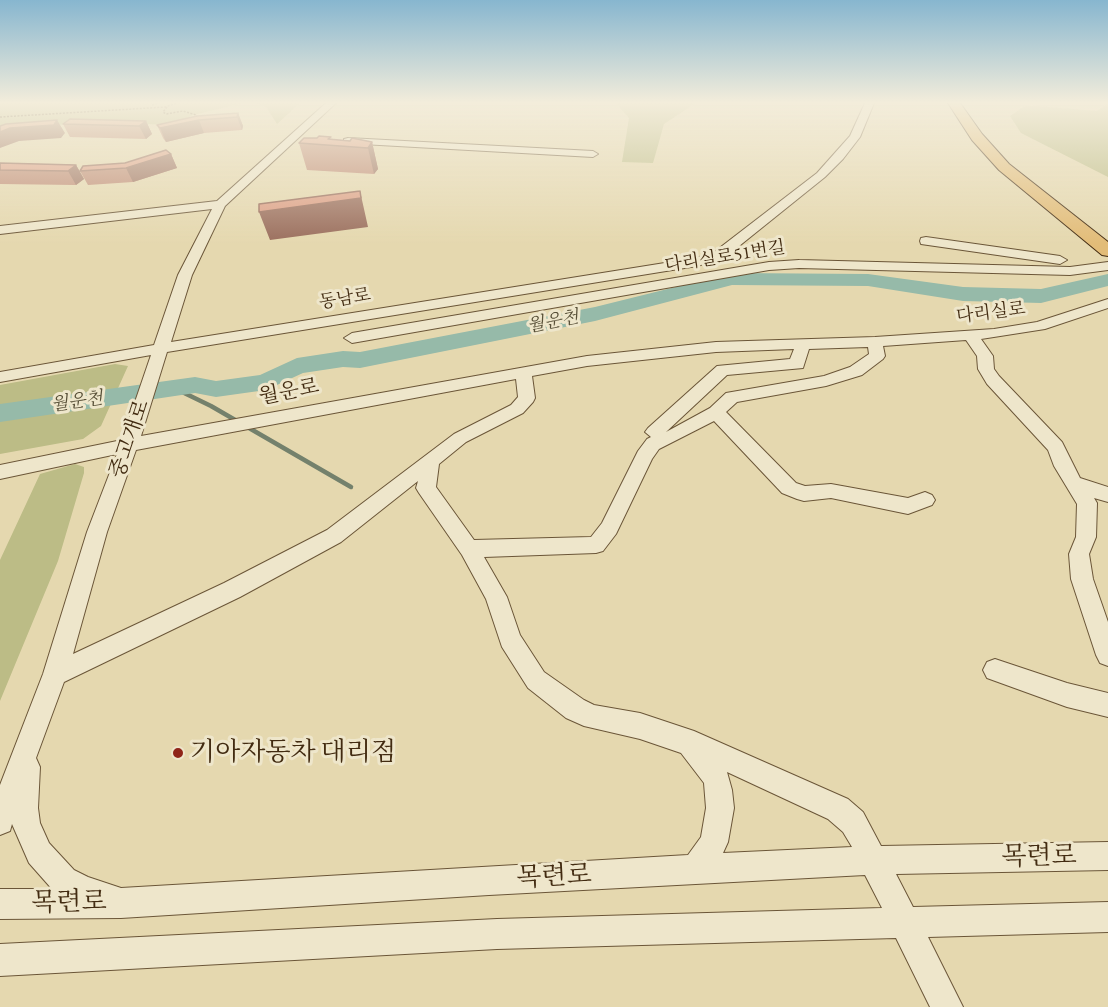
<!DOCTYPE html>
<meta charset="utf-8">
<style>
body{margin:0}
canvas{display:block;background:#e5d8af}
</style>
<canvas width="1108" height="1007"></canvas>
<script>
const g = document.querySelector('canvas').getContext('2d');
g.lineJoin = 'round';
function fillPath(path, color) { g.fillStyle = color; g.fill(path, 'evenodd'); }
const shape = rows => new Path2D(rows.map(r => 'M' + r).join(''));
function trace(path, color, width, dash) { g.strokeStyle = color; g.lineWidth = width; g.lineCap = dash ? 'butt' : 'round'; g.setLineDash(dash || []); g.stroke(path); }
function write(font, color, halo, rows, align = 'center') {
  g.font = font + ' "EB Garamond","Noto Serif KR",serif'; g.lineWidth = 6; g.setLineDash([]); g.textBaseline = 'middle'; g.strokeStyle = halo; g.fillStyle = color; for (const [text, x, y, turn = 0] of rows) {
    g.save(); g.translate(x, y); g.rotate((+turn || 0) * Math.PI / 180); g.textAlign = isNaN(turn) ? turn : align; if (halo) g.strokeText(text, 0, 0); g.fillText(text, 0, 0); g.restore();
  }
}
fillPath(shape([
 [0,103,244,103,193,115,173,125,90,122,56,125,0,136],
 [255,103,300,103,277,124,266,107],
 [616,103,696,103,664,124,653,163,622,162,629,118],
 [1108,103,1108,177,1021,133,1010,116,1026,105,1097,111],
 [115,364,128,366,101,426,83,439,0,454,0,385],
 [75,464,84,467,84,473,58,561,0,701,0,560,40,474]
]), '#bcbc86');
trace(shape([
 [176,389,211,406,351,487]
]), '#74816c', 4.5);
fillPath(shape([
 [732,273,868,274,963,287,1041,289,1108,274,1108,286,1041,303,963,301,868,286,732,285,595,321,360,368,343,367,303,373,266,390,216,397,195,393,0,422,0,404,195,377,216,381,260,375,297,358,343,351,360,352,595,307,732,273]
]), '#96baa9');
const minor = shape([
 [326,103,336,103,225,206,192,275,171,342,696,258,713,253,817,173,850,136,865,103,874,103,860,137,843,159,825,177,723,259,697,266,167,352,141,436,587,356,716,342,875,337,994,329,1037,322,1108,299,1108,308,1045,329,981,339,993,356,994,369,999,376,1062,442,1080,478,1108,487,1108,502,1094,498,1097,503,1096,537,1089,554,1093,579,1108,622,1108,666,1100,663,1096,655,1071,579,1069,554,1076,537,1077,504,1054,466,1048,450,987,384,978,369,977,356,966,340,883,346,885,356,883,359,862,375,826,386,737,402,726,412,796,483,805,486,831,484,908,498,925,492,932,495,935,500,932,505,908,514,831,498,804,501,797,499,782,493,714,421,659,449,652,459,616,534,603,551,596,553,484,557,507,597,520,635,544,672,584,700,594,705,640,713,694,731,848,799,863,812,881,846,1108,842,1108,870,896,874,913,907,1108,902,1108,932,928,937,963,1007,930,1007,896,938,497,949,0,976,0,944,497,919,882,908,865,875,489,895,121,918,0,919,0,889,52,889,29,863,12,824,10,831,0,835,0,785,43,674,87,532,117,454,0,479,0,465,122,440,151,355,0,382,0,372,154,345,178,275,212,209,0,234,0,226,217,201,326,103],
 [868,347,869,354,850,367,824,376,726,393,710,408,666,432,727,375,803,368,809,349,868,347],
 [794,349,790,359,717,366,648,428,645,432,651,437,647,439,638,451,602,523,591,537,474,540,436,487,439,464,466,442,523,413,533,402,535,398,532,376,587,366,716,352,794,349],
 [516,379,518,397,511,405,454,434,327,530,224,583,73,654,107,532,136,450,516,379],
 [418,481,416,488,419,493,462,555,486,599,502,647,528,688,566,718,584,726,640,739,681,753,704,783,706,808,701,837,688,855,121,888,88,877,74,870,49,843,40,823,38,808,40,767,36,758,64,682,240,597,341,542,418,481],
 [727,772,828,819,843,832,852,847,723,853,728,842,734,808,732,790,727,772],
 [348,138,593,151,598,154,593,157,344,143,344,139,348,138],
 [926,237,1060,256,1067,260,1060,264,921,244,920,241,921,238,926,237],
 [799,260,1070,267,1108,262,1108,270,1070,275,799,268,769,270,352,343,344,338,352,333,769,262,799,260],
 [995,659,1067,683,1108,693,1108,717,1067,707,987,678,983,670,987,662,995,659]
]);
const highway = shape([
 [948,103,960,103,982,134,1009,164,1108,242,1108,256,1102,255,999,170,972,140,948,103]
]);
trace(minor, '#6b5638', 2);
trace(highway, '#422b11', 2);
trace(shape([
 [152,105,158,103],
 [167,107,163,112,166,114,183,111,196,115],
 [0,117,165,107,177,103]
]), '#422b11', 1.5, [2, 1.5]);
fillPath(minor, '#eee6cb');
fillPath(highway, '#e2bc78');
fillPath(shape([
 [238,113,243,126,242,130,204,133,166,142,163,138,157,125],
 [146,121,152,134,146,139,70,137,63,124],
 [332,140,372,142,378,169,374,174,307,170,299,143],
 [171,154,177,168,133,182,88,185,80,171],
 [0,163,76,165,84,179,76,185,0,184]
]), '#be8973');
fillPath(shape([
 [238,113,243,126,242,130,237,117],
 [57,120,65,133,61,138,19,141,0,148,0,132,10,128],
 [199,120,204,133,166,142,160,128],
 [146,121,152,134,146,139,139,126],
 [372,142,378,169,374,174,368,148],
 [171,154,177,168,133,182,126,168],
 [76,165,84,179,76,185,68,171],
 [360,191,368,227,270,240,259,212]
]), '#9b6f5e');
const building = shape([
 [238,113,237,117,199,120,160,128,157,125,197,116,238,113],
 [70,119,146,121,139,126,63,124,70,119],
 [57,120,54,125,10,128,0,132,0,126,6,124,57,120],
 [319,136,331,137,328,139,350,141,352,138,372,142,368,148,299,143,304,138,317,138,319,136],
 [166,150,171,154,126,168,80,171,83,166,125,163,166,150],
 [0,163,76,165,68,171,0,170,0,163],
 [360,191,361,198,259,212,259,204,360,191]
]);
fillPath(building, '#dd9f86');
trace(building, '#9b6f5e', 1.5);
const sky = g.createLinearGradient(0, 0, 0, 244);
sky.addColorStop(0, '#87b6cf');
sky.addColorStop(0.42, '#f3eddb');
sky.addColorStop(1, '#f3eddb00');
g.fillStyle = sky;
g.fillRect(0, 0, 1108, 244);
for (const [x, y, r, color] of [
 [178,753,6,"#8f2418"]
]) { const dot = new Path2D(); dot.arc(x, y, r, 0, 2 * Math.PI); g.fillStyle = color; g.fill(dot); trace(dot, '#eee6cb', 2); }
write('18px', '#422b11', '#eee6cb', [
 ["다리실로51번길",725,257,-9],
 ["동남로",345,299,-9],
 ["다리실로",991,313,-7]
]);
write('italic 18px', '#574f37', '#eee6cb', [
 ["월운천",553,322,-11],
 ["월운천",77,402,-8]
]);
write('21px', '#422b11', '#eee6cb', [
 ["월운로",289,392,-11],
 ["중고개로",130,439,-71]
]);
write('26px', '#422b11', '#eee6cb', [
 ["기아자동차 대리점",190,753]
], 'left');
write('26px', '#422b11', '#eee6cb', [
 ["목련로",1039,857,-1],
 ["목련로",554,877,-3],
 ["목련로",69,903,-1]
]);
</script>
